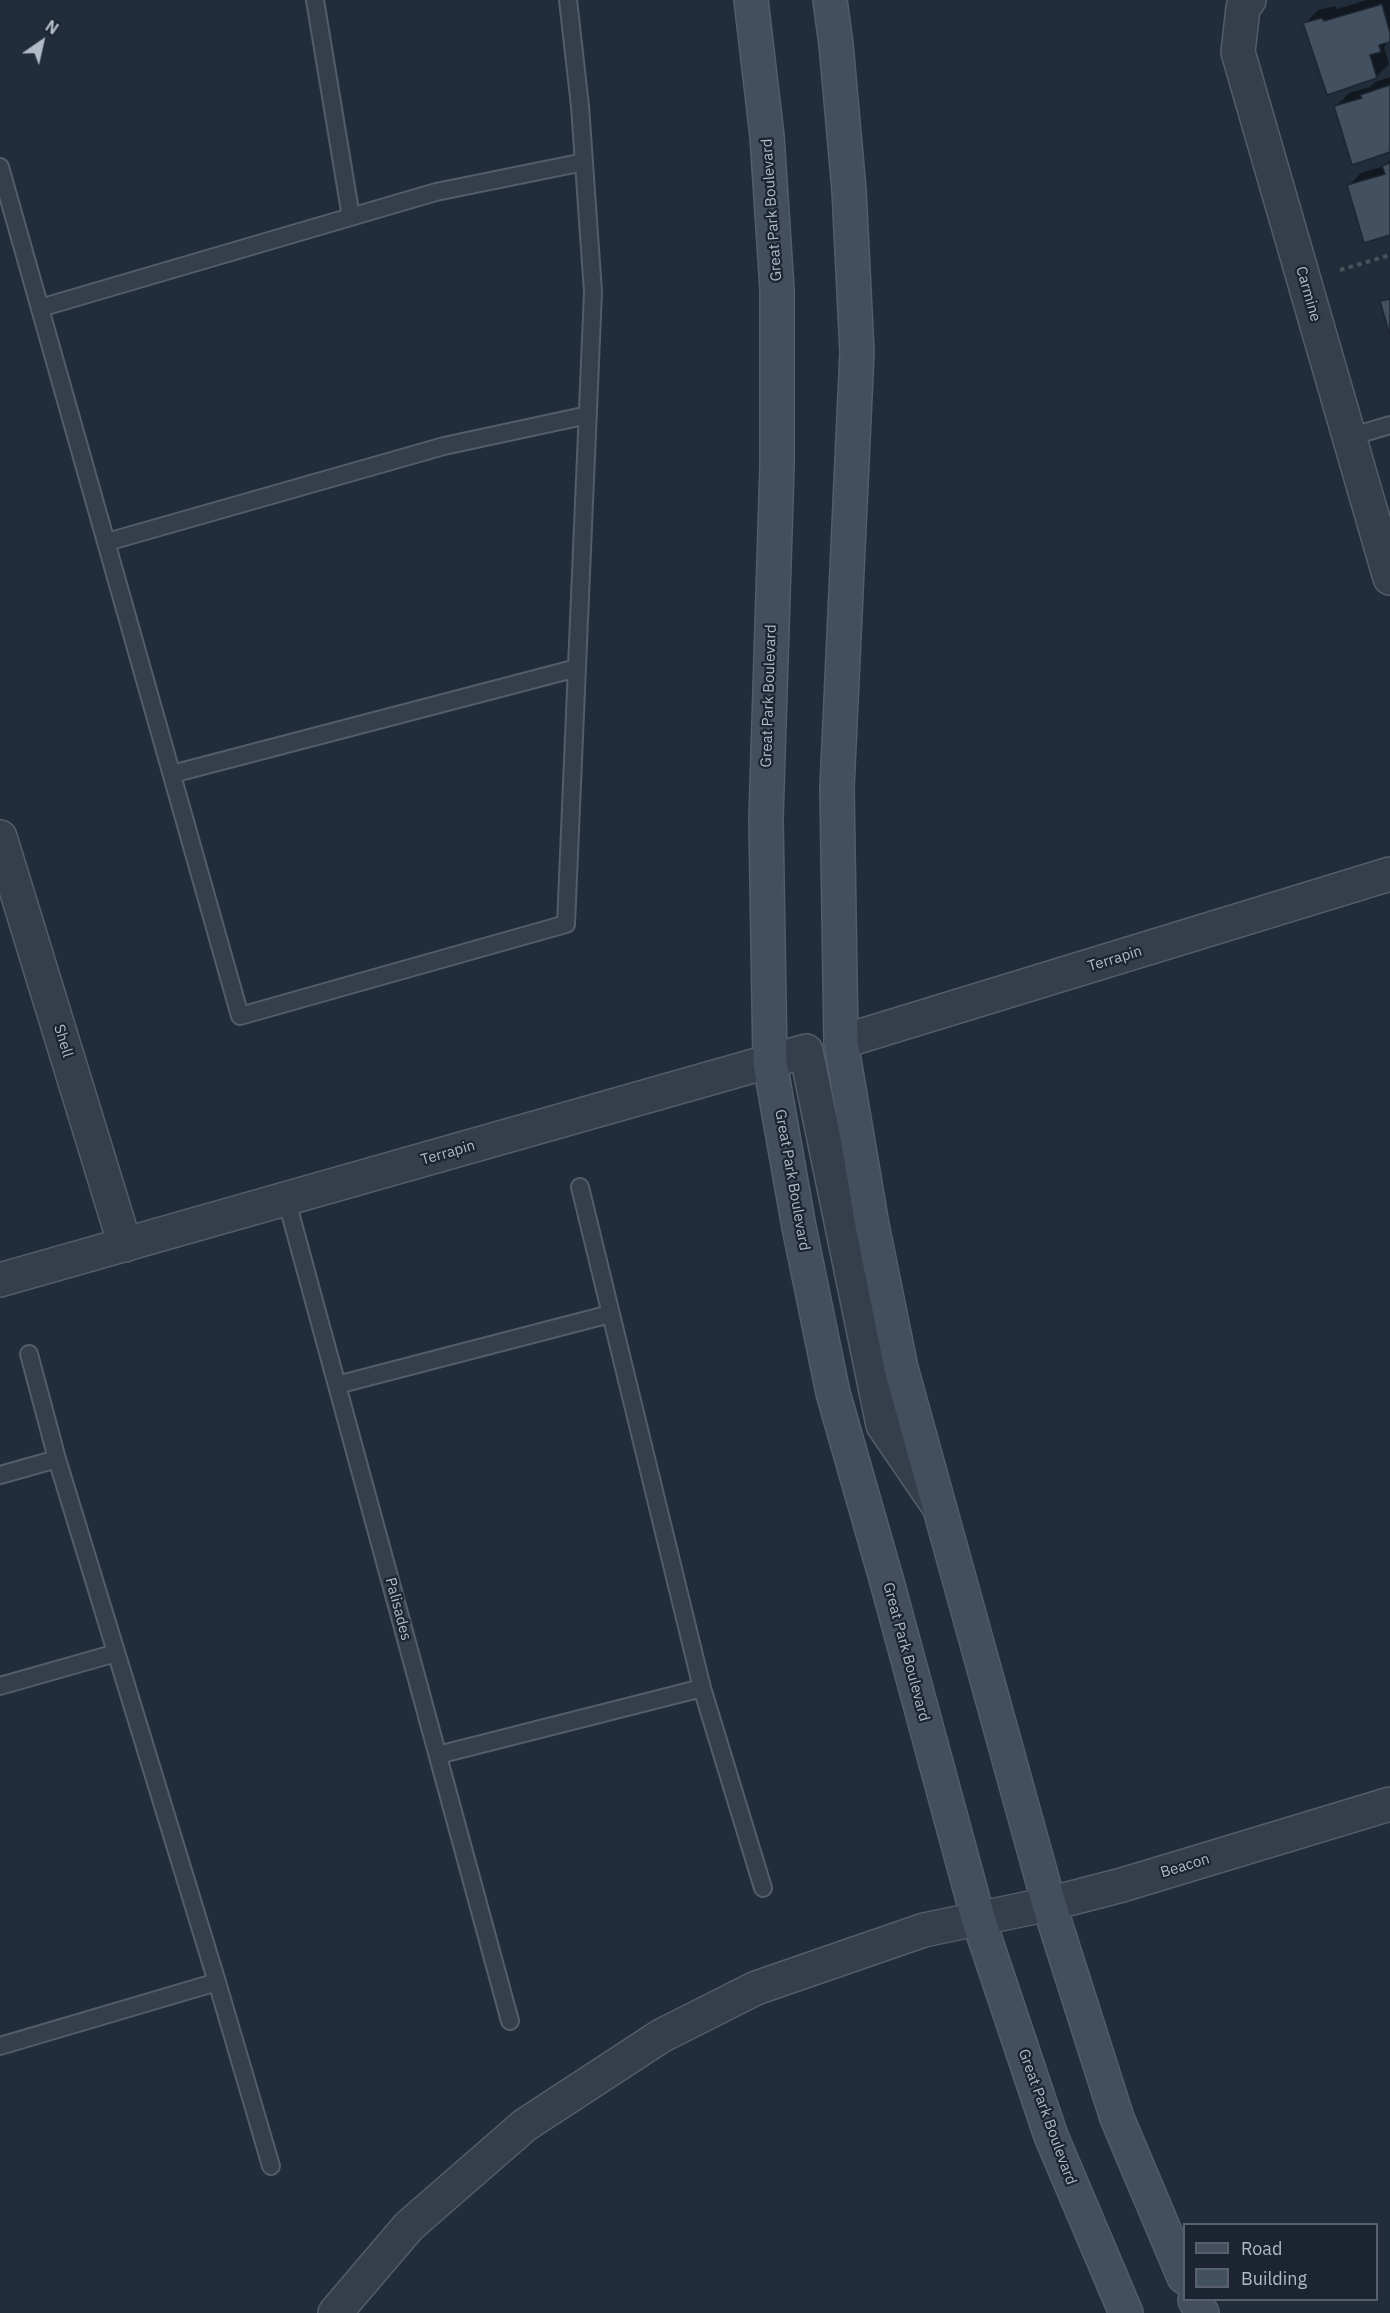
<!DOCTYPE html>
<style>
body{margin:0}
#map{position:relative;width:1390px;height:2313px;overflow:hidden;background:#222d3b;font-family:"IBM Plex Sans",sans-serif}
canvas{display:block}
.legend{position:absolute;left:1183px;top:2223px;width:195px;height:78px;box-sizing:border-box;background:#1b2430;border:2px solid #57606c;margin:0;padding:8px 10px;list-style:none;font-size:18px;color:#b0bac7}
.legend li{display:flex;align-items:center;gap:12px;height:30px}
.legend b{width:30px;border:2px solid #57606c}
.north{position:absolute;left:12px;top:12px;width:60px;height:60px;-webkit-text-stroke:4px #1b2430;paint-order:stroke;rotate:34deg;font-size:16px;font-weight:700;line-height:24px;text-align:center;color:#b0bac7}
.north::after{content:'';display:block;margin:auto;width:21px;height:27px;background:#b0bac7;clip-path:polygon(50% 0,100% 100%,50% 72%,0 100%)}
</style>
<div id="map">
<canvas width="1390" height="2313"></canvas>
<ul class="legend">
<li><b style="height:8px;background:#434e5e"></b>Road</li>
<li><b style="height:16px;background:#425060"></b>Building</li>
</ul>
<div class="north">N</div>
</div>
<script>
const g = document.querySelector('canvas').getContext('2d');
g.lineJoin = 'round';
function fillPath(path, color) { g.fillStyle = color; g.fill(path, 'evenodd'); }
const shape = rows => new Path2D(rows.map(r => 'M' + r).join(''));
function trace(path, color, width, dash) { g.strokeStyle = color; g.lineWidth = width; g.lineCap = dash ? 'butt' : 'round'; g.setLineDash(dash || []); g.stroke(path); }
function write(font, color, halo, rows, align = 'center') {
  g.font = font + ' "IBM Plex Sans",sans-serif'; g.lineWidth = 4.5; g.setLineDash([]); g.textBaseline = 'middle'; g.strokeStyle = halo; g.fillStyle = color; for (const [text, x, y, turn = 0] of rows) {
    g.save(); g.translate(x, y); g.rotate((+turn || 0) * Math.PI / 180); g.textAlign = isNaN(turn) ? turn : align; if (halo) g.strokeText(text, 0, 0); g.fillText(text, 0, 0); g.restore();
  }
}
fillPath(shape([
 [1367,0,1390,0,1390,40,1384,47,1389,64,1376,77,1305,24,1318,10,1335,6,1337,9],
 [1390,77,1390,151,1336,106,1349,93,1370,87,1375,82],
 [1390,160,1390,234,1348,186,1361,173,1384,166]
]), '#0007');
const building = shape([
 [1382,4,1390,33,1390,42,1379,45,1381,52,1370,55,1377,78,1327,95,1303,23,1322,18,1324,21,1382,4],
 [1390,85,1390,152,1352,165,1334,106,1362,98,1360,95,1390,85],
 [1390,163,1390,235,1364,243,1347,185,1385,174,1382,166,1390,163],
 [1390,299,1390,336,1380,301,1390,299]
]);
fillPath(building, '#425060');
trace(building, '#1d2632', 1.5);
const service = shape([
 [315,0,351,217],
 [0,167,240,1016,566,924,593,292,580,106,568,0],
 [40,308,436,192,584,162],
 [1350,437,1390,425],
 [107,542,444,446,588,415],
 [172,774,577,668],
 [286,1198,510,2021],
 [29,1354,57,1459],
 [337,1385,610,1314],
 [0,1475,57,1459,217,1982,0,2046],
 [0,1686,116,1653],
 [702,1688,763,1888],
 [438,1755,702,1688,580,1187],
 [217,1982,271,2166]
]);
const minor = shape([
 [1249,0,1243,8,1238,52,1390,578],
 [0,837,125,1245],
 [841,1042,1390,874],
 [0,1280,806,1051,883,1425,937,1504]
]);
const tertiary = shape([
 [335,2313,409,2226,525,2125,661,2036,756,1988,924,1930,1049,1904,1122,1885,1390,1804]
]);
const secondary = shape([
 [751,0,767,136,777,289,777,467,766,819,770,1063,799,1227,833,1393,887,1582,978,1918,1051,2136,1126,2313],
 [830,0,836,44,849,190,857,352,837,788,841,1042,872,1225,901,1368,1049,1904,1117,2118,1184,2277],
 [1195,2300,1202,2313]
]);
trace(service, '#535d69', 20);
trace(minor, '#535d69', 36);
trace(tertiary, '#535d69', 36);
trace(secondary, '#535d69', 36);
trace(shape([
 [1340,270,1390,255]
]), '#415759', 4, [4.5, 4.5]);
trace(service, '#353f4b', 16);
trace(minor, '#353f4b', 33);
trace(tertiary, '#353f4b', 33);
trace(secondary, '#434e5e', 33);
write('15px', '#b0bac7', '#1b2430', [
 ["Great Park Boulevard",772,210,-94],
 ["Carmine",1308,294,74],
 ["Great Park Boulevard",769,696,-88],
 ["Terrapin",1115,959,-17],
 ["Shell",63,1041,73],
 ["Terrapin",448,1153,-16],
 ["Great Park Boulevard",792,1180,80],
 ["Palisades",398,1609,75],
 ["Great Park Boulevard",906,1652,75],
 ["Beacon",1185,1866,-17],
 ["Great Park Boulevard",1047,2117,70]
]);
</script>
